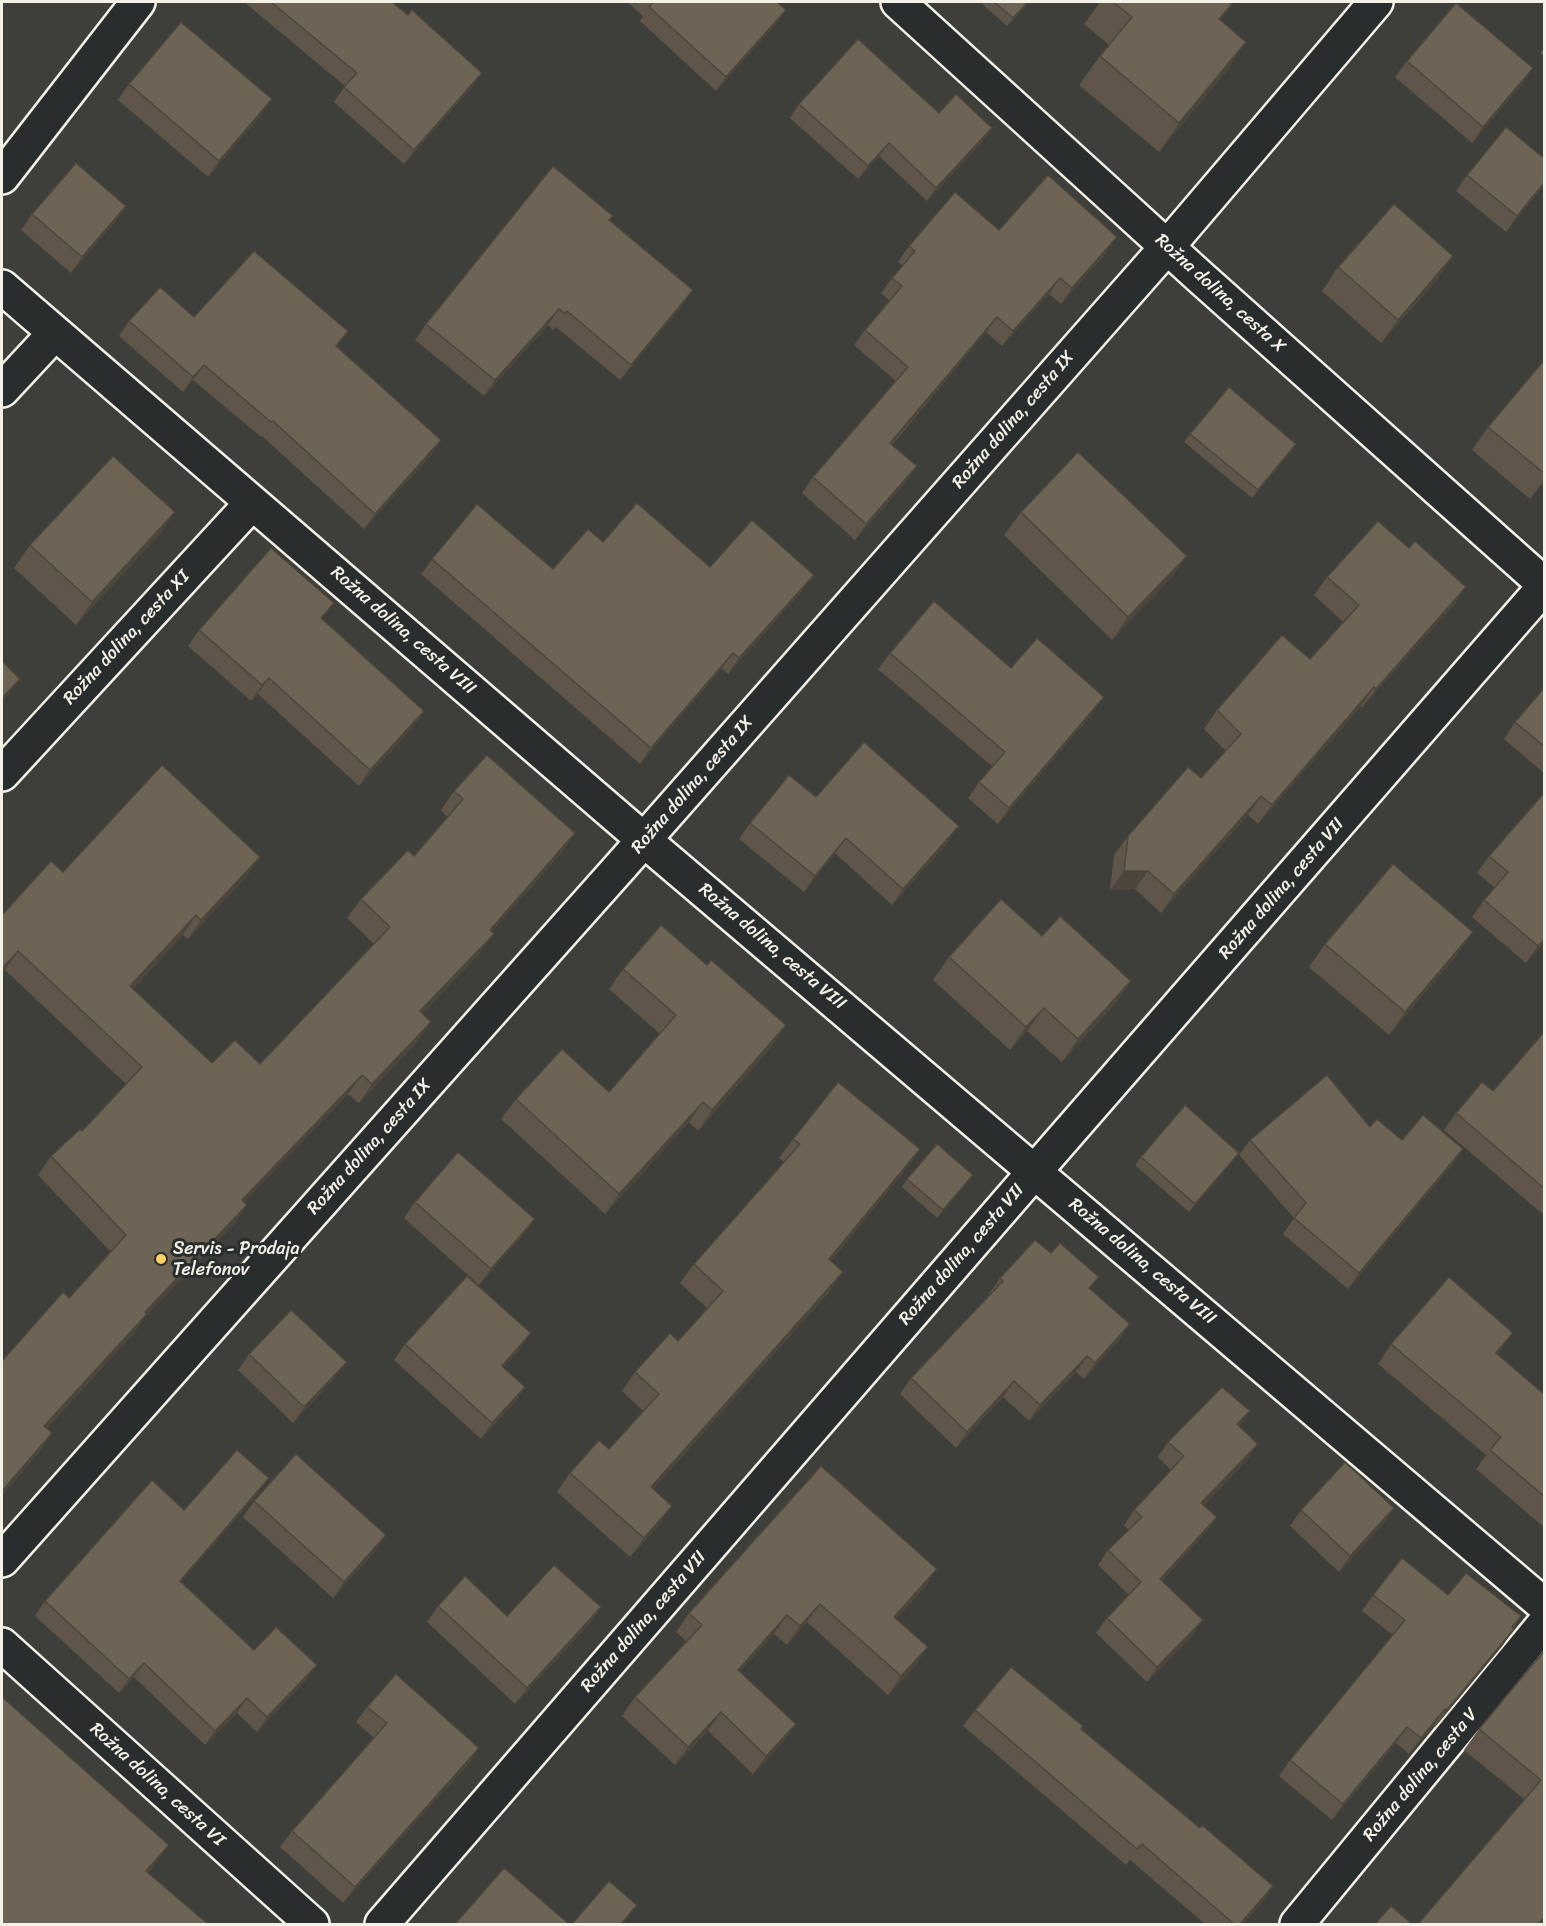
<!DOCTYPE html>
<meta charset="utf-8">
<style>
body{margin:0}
#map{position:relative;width:1546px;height:1926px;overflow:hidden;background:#3e3e3a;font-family:Sriracha,sans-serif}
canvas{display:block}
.frame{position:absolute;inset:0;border:3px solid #f4f1e8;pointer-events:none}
</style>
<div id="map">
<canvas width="1546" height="1926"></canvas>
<div class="frame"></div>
</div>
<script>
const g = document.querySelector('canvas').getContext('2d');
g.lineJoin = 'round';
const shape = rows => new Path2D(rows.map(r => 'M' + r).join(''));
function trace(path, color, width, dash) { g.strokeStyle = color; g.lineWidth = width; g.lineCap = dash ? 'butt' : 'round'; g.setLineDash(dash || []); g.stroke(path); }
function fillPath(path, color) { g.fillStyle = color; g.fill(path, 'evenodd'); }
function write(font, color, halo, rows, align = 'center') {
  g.font = font + ' Sriracha,sans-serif'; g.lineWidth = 6; g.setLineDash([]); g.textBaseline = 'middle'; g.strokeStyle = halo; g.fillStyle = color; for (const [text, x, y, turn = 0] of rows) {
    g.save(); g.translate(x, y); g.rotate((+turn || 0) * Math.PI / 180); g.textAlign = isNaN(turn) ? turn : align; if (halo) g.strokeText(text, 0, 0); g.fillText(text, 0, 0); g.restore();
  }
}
const minor = shape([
 [898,2,1199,276,1544,584],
 [2,177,138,2],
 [2,287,644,840,1544,1605],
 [2,390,55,333],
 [2,774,252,503],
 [2,1560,620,867,1167,247,1376,2],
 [382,1924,1035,1171,1544,587],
 [1297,1924,1544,1624]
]);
const tertiary = shape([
 [2,1645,312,1924]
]);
trace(minor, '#f4f1e8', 38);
trace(tertiary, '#f4f1e8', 38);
trace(minor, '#2a2d2e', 33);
trace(tertiary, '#2a2d2e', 33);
fillPath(shape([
 [244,2,392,2,472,87,404,164,334,102,345,86],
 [627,2,777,2,786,10,776,24,716,91,640,21,643,16],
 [980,2,1030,2,1007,26],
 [1100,2,1229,2,1232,4,1220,20,1226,72,1159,152,1079,85,1100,56,1109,45,1084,24],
 [1545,47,1545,56,1540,53],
 [1407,61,1533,68,1522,84,1472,143,1395,77],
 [129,84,261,115,208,177,118,100],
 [799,104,939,113,992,128,982,142,927,201,879,156,858,179,790,118],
 [1545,159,1545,184,1506,232,1456,191,1467,175],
 [126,206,115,222,71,273,21,230,32,214],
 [610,221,682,306,620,380,556,327,553,330,548,325,484,396,415,340,426,324],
 [999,230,1106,253,1061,304,1049,294,1002,346,986,332,892,445,906,482,855,540,802,493,813,477,896,381,854,345,865,330,889,300,881,293,892,278,903,266,898,262,909,246],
 [1453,256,1437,280,1381,343,1322,291,1338,267],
 [194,317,337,347,441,440,431,455,364,529,262,436,261,437,193,380,183,392,119,336,129,321],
 [1545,359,1545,481,1530,499,1472,450,1488,427],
 [1190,434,1291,452,1252,498,1184,442],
 [175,512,159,535,76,625,14,568,30,545],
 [1021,512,1187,556,1170,579,1112,640,1004,535],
 [603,542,710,567,803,590,728,674,722,668,640,764,421,574,432,559,553,569],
 [1409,548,1466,587,1453,606,1362,707,1361,706,1258,824,1248,815,1161,913,1135,889,1110,890,1114,855,1128,836,1201,778,1226,751,1204,729,1217,710,1310,659,1343,622,1314,595,1327,577],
 [323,619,424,711,413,727,359,786,258,694,251,701,188,646,199,630],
 [890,653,1011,668,1093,713,998,824,968,798,979,782,993,767,878,669],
 [1545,687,1545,774,1504,739,1515,722],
 [454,791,575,833,562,852,492,931,480,953,422,1014,418,1041,359,1103,348,1094,244,1202,234,1224,144,1318,134,1333,47,1428,52,1433,39,1452,2,1495,2,1361,69,1298,111,1252,38,1175,51,1156,82,1131,126,1084,5,970,63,872,247,876,188,939,183,935,133,989,212,1063,260,1064,374,944,347,918,361,899,414,856,448,817,441,810],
 [1545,792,1545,942,1526,963,1472,917,1484,900,1495,888,1477,873,1489,856],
 [816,797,948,842,892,905,835,853,804,892,739,839,750,823],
 [1473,932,1456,956,1389,1035,1309,967,1325,944],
 [1042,936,1131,981,1115,1004,1062,1062,1027,1031,1010,1050,933,980,949,957],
 [707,965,786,1025,772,1046,698,1131,689,1122,605,1214,501,1119,516,1099,609,1092,660,1034,609,989,623,969],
 [1545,1031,1545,1216,1444,1130,1456,1113,1493,1091],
 [1370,1127,1402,1140,1463,1149,1452,1165,1348,1289,1283,1234,1294,1218,1239,1155,1250,1140],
 [793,1139,920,1149,907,1168,831,1261,830,1291,653,1489,659,1525,630,1557,557,1492,570,1473,609,1449,643,1411,622,1391,635,1372,678,1341,707,1308,680,1283,694,1264,784,1162,779,1158],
 [1141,1157,1233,1161,1189,1212,1135,1165],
 [907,1179,967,1183,937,1218,902,1187],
 [415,1202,535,1219,523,1235,479,1285,404,1218],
 [1000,1278,1090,1289,1130,1324,1119,1340,1084,1379,1076,1372,1029,1421,1003,1397,956,1448,900,1394,911,1378,990,1295,989,1294],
 [405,1344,520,1349,503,1368,525,1387,514,1403,481,1439,394,1360],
 [1391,1344,1498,1354,1545,1395,1545,1528,1476,1469,1486,1455,1378,1364],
 [249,1354,335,1378,293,1423,238,1370],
 [1239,1426,1248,1459,1204,1505,1217,1517,1206,1532,1162,1581,1193,1635,1147,1682,1096,1633,1107,1618,1129,1595,1098,1565,1108,1550,1129,1530,1124,1525,1134,1510,1171,1470,1158,1457,1168,1442],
 [259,1492,181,1582,254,1650,307,1679,257,1732,237,1713,205,1745,134,1677,119,1693,35,1616,45,1601,184,1510],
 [254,1501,386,1535,375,1551,333,1598,243,1517],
 [1394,1508,1383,1524,1339,1572,1290,1526,1301,1510],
 [937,1569,924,1587,896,1619,915,1666,888,1695,807,1622,787,1645,774,1634,740,1671,783,1742,753,1774,708,1731,675,1765,622,1716,635,1697,686,1641,676,1632,689,1613],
 [1373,1595,1448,1595,1521,1616,1503,1645,1435,1727,1434,1725,1409,1754,1396,1743,1332,1820,1279,1776,1290,1760,1393,1635,1362,1611],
 [438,1606,507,1616,601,1607,590,1623,515,1704,427,1622],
 [1545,1650,1545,1920,1541,1924,1418,1924,1525,1800,1464,1750,1479,1729],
 [367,1707,479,1748,468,1764,343,1903,280,1847,292,1831,374,1738,356,1722],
 [975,1710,1081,1729,1262,1902,1243,1924,1205,1924,1130,1860,1126,1865,963,1726]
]), '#5f5649');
fillPath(shape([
 [1028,2,1030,2,1007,26,1013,18],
 [786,10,776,24,716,91,726,77],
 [1246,42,1226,72,1159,152,1179,123],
 [1533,68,1522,84,1472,143,1483,127],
 [482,73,472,87,404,164,414,150],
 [272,99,261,115,208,177,219,161],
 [992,128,982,142,927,201,936,188],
 [889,143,879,156,858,179,868,166],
 [1545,182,1545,184,1506,232,1517,216],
 [126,206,115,222,71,273,82,257],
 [1117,237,1106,253,1061,304,1072,288],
 [1453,256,1437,280,1381,343,1398,320],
 [1060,278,1049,294,1002,346,1013,331],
 [693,290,682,306,620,380,631,365],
 [559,309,548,325,484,396,495,380],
 [997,317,986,332,879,459,890,443],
 [204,365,193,380,183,392,193,377],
 [441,440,431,455,364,529,375,514],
 [1296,444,1291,452,1252,498,1258,490],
 [917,466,906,482,855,540,866,524],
 [1545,478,1545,481,1530,499],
 [175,512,159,535,76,625,92,602],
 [1187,556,1170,579,1112,640,1128,617],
 [814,575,803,590,728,674,739,658],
 [1466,587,1453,606,1362,707,1376,689],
 [334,603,323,619,321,618],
 [733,653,722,668,640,764,651,748],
 [269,678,258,694,251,701,262,685],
 [20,679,8,695,2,702,2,698],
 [1374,687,1361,706,1258,824,1272,805],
 [1104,697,1093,713,998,824,1009,808],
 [424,711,413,727,359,786,370,770],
 [1261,796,1248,815,1161,913,1174,894],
 [959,826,948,842,892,905,903,889],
 [575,833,562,852,476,949,490,930],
 [846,838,835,853,804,892,815,876],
 [260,857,247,876,188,939,201,920],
 [1124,871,1148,871,1135,889,1110,890],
 [196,915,183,935,117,1006,130,986],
 [1473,932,1456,956,1389,1035,1405,1012],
 [494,934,480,953,407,1030,420,1011],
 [1545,939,1545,942,1526,963,1538,946],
 [18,951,5,970,2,974,2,969],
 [1131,981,1115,1004,1062,1062,1078,1039],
 [1044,1008,1027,1031,1010,1050,1026,1027],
 [431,1022,418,1041,359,1103,372,1084],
 [786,1025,772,1046,698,1131,712,1110],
 [362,1075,348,1094,228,1219,242,1200],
 [703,1102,689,1122,605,1214,619,1194],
 [920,1149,907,1168,816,1279,829,1259],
 [1463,1149,1452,1165,1348,1289,1359,1273],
 [1239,1153,1233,1161,1189,1212,1195,1204],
 [973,1175,967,1183,937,1218,943,1210],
 [247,1205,234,1224,144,1318,134,1333,31,1445,44,1426,145,1312],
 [535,1219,523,1235,479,1285,491,1269],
 [843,1272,830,1291,638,1506,651,1487],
 [1130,1324,1119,1340,1084,1379,1095,1363],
 [531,1333,520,1349,490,1382,502,1366],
 [1513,1333,1500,1352,1483,1372,1496,1353],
 [1087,1356,1076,1372,1029,1421,1040,1405],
 [347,1362,335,1378,293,1423,304,1407],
 [1014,1381,1003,1397,956,1448,967,1432],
 [525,1387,514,1403,481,1439,492,1423],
 [1250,1411,1239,1426,1237,1424],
 [52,1433,39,1452,2,1495,2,1491],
 [1258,1444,1248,1459,1191,1518,1201,1503],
 [269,1478,259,1492,170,1595,180,1581],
 [672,1506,659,1525,630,1557,644,1538],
 [1394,1508,1383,1524,1339,1572,1350,1556],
 [1217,1517,1206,1532,1150,1594,1160,1579],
 [386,1535,375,1551,333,1598,344,1582],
 [937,1569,924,1587,881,1636,894,1617],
 [820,1604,807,1622,787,1645,800,1626],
 [601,1607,590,1623,515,1704,527,1688],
 [787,1615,774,1634,725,1688,738,1670],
 [1203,1620,1193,1635,1147,1682,1157,1667],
 [1514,1629,1503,1645,1435,1727,1446,1711],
 [928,1647,915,1666,888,1695,901,1676],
 [144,1663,134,1677,119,1693,129,1679],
 [317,1665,307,1679,257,1732,267,1717],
 [247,1698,237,1713,205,1745,215,1731],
 [1445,1709,1434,1725,1409,1754,1421,1738],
 [721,1712,708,1731,675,1765,688,1747],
 [796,1724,783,1742,753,1774,766,1756],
 [1407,1727,1396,1743,1332,1820,1343,1804],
 [479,1748,468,1764,343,1903,355,1887],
 [169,1845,152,1869,130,1895,146,1871],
 [1273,1886,1262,1902,1243,1924,1240,1924],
 [637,1905,624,1924,621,1924],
 [1545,1917,1545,1920,1541,1924,1538,1924]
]), '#4d463c');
const building = shape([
 [271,2,392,2,408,15,412,10,482,73,414,150,344,87,357,73,271,2],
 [653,2,777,2,786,10,726,77,649,7,653,2],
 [994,2,1028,2,1013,18,994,2],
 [1113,2,1229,2,1232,4,1219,19,1246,42,1179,123,1100,56,1132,17,1113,2],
 [1456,3,1533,68,1483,127,1407,61,1456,3],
 [181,22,272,99,219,161,129,84,181,22],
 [858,39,939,113,956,94,992,128,936,188,889,143,868,166,799,104,858,39],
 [1506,127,1545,159,1545,182,1517,216,1467,175,1506,127],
 [76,163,126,206,82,257,32,214,76,163],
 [553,166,613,216,609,220,693,290,631,365,567,311,565,314,559,309,495,380,426,324,553,166],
 [1048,175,1117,237,1072,288,1060,278,1013,331,997,317,890,443,917,466,866,524,813,477,908,367,865,330,902,286,892,278,915,251,909,246,955,192,999,230,1048,175],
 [1394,204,1453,256,1398,320,1338,267,1394,204],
 [254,251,348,331,336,346,441,440,375,514,273,421,271,422,204,365,193,377,129,321,160,287,194,317,254,251],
 [1545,359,1545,474,1488,427,1545,359],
 [1229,387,1296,444,1258,490,1190,434,1229,387],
 [1078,452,1187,556,1128,617,1021,512,1078,452],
 [113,456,175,512,92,602,30,545,113,456],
 [637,503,710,567,752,520,814,575,739,658,733,653,651,748,432,559,477,504,553,569,588,529,603,542,637,503],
 [1378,521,1409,548,1415,541,1466,587,1376,689,1374,687,1272,805,1261,796,1174,894,1148,871,1124,871,1128,836,1188,767,1201,778,1241,734,1217,710,1282,635,1310,659,1359,605,1327,577,1378,521],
 [271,548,334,603,321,618,424,711,370,770,269,678,262,685,199,630,271,548],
 [934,601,1011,668,1037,638,1104,697,1009,808,979,782,1005,752,890,653,934,601],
 [2,661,20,679,2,698,2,661],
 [1545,687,1545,747,1515,722,1545,687],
 [864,742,959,826,903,889,846,838,815,876,750,823,789,775,816,797,864,742],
 [487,755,575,833,490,930,494,934,420,1011,431,1022,372,1084,362,1075,242,1200,247,1205,145,1312,147,1314,44,1426,52,1433,2,1491,2,1361,63,1292,69,1298,126,1235,51,1156,80,1129,82,1131,142,1067,18,951,2,969,2,915,51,861,63,872,162,765,260,857,201,920,196,915,130,986,212,1063,235,1040,260,1064,390,927,361,899,408,850,414,856,463,799,454,791,487,755],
 [1545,792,1545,939,1538,946,1484,900,1508,872,1489,856,1545,792],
 [1393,864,1473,932,1405,1012,1325,944,1393,864],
 [1001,899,1042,936,1060,916,1131,981,1078,1039,1044,1008,1026,1027,949,957,1001,899],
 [661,925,707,965,711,960,786,1025,712,1110,703,1102,619,1194,516,1099,562,1049,609,1092,676,1015,623,969,661,925],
 [1545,1031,1545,1189,1456,1113,1482,1082,1493,1091,1545,1031],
 [1327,1075,1370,1127,1377,1119,1402,1140,1423,1115,1463,1149,1359,1273,1294,1218,1306,1203,1250,1140,1327,1075],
 [838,1082,920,1149,829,1259,843,1272,651,1487,672,1506,644,1538,570,1473,599,1440,609,1449,659,1394,635,1372,670,1333,678,1341,723,1291,694,1264,800,1144,793,1139,838,1082],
 [1185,1105,1239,1153,1195,1204,1141,1157,1185,1105],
 [937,1144,973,1175,943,1210,907,1179,937,1144],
 [458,1152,535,1219,491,1269,415,1202,458,1152],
 [1035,1240,1051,1253,1060,1243,1099,1277,1089,1288,1130,1324,1095,1363,1087,1356,1040,1405,1014,1381,967,1432,911,1378,1003,1281,1000,1278,1035,1240],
 [467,1276,531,1333,502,1366,525,1387,492,1423,405,1344,467,1276],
 [1449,1277,1513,1333,1496,1353,1545,1395,1545,1497,1490,1450,1501,1437,1391,1344,1449,1277],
 [291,1310,347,1362,304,1407,249,1354,291,1310],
 [1222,1387,1250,1411,1237,1424,1258,1444,1201,1503,1217,1517,1160,1579,1203,1620,1157,1667,1107,1618,1141,1582,1108,1550,1142,1517,1134,1510,1184,1456,1168,1442,1222,1387],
 [237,1450,269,1478,180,1581,254,1650,276,1627,317,1665,267,1717,247,1698,215,1731,144,1663,129,1679,45,1601,152,1480,184,1510,237,1450],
 [296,1454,386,1535,344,1582,254,1501,296,1454],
 [1345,1462,1394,1508,1350,1556,1301,1510,1345,1462],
 [821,1466,937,1569,894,1617,928,1647,901,1676,820,1604,800,1626,787,1615,738,1670,796,1724,766,1756,721,1712,688,1747,635,1697,702,1625,689,1613,821,1466],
 [1402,1558,1448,1595,1466,1573,1521,1616,1512,1627,1514,1629,1446,1711,1445,1709,1421,1738,1407,1727,1343,1804,1290,1760,1405,1620,1373,1595,1402,1558],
 [554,1565,601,1607,527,1688,438,1606,465,1576,507,1616,554,1565],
 [1545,1650,1545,1917,1538,1924,1418,1924,1541,1780,1479,1729,1545,1650],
 [1011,1667,1083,1726,1081,1729,1200,1828,1202,1825,1273,1886,1240,1924,1234,1924,1142,1844,1137,1849,975,1710,1011,1667],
 [396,1674,479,1748,355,1887,292,1831,387,1723,367,1707,396,1674],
 [2,1697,169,1845,146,1871,208,1924,2,1924,2,1697],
 [504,1868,569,1924,455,1924,504,1868],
 [609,1881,637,1905,621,1924,572,1924,609,1881],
 [1391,1906,1412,1924,1375,1924,1391,1906]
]);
fillPath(building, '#6e6455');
trace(building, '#4d463c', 1.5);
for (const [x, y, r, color] of [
 [161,1259,6,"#ffd166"]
]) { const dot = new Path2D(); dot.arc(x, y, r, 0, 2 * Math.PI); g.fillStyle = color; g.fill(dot); trace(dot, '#2a2d2e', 2); }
write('18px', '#f4f1e8', '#2a2d2e', [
 ["Rožna dolina, cesta X",1220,294,42],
 ["Rožna dolina, cesta IX",1014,420,-49],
 ["Rožna dolina, cesta VIII",403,631,41],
 ["Rožna dolina, cesta XI",127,638,-47],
 ["Rožna dolina, cesta IX",693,785,-49],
 ["Rožna dolina, cesta VII",1282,889,-49],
 ["Rožna dolina, cesta VIII",772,947,40],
 ["Rožna dolina, cesta IX",370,1147,-48],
 ["Rožna dolina, cesta VII",962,1255,-49],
 ["Rožna dolina, cesta VIII",1142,1262,40],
 ["Rožna dolina, cesta VII",644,1622,-49],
 ["Rožna dolina, cesta V",1421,1775,-50],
 ["Rožna dolina, cesta VI",157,1785,42]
]);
write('18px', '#f4f1e8', '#2a2d2e', [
 ["Servis - Prodaja",173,1249],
 ["Telefonov",173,1270]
], 'left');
</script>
